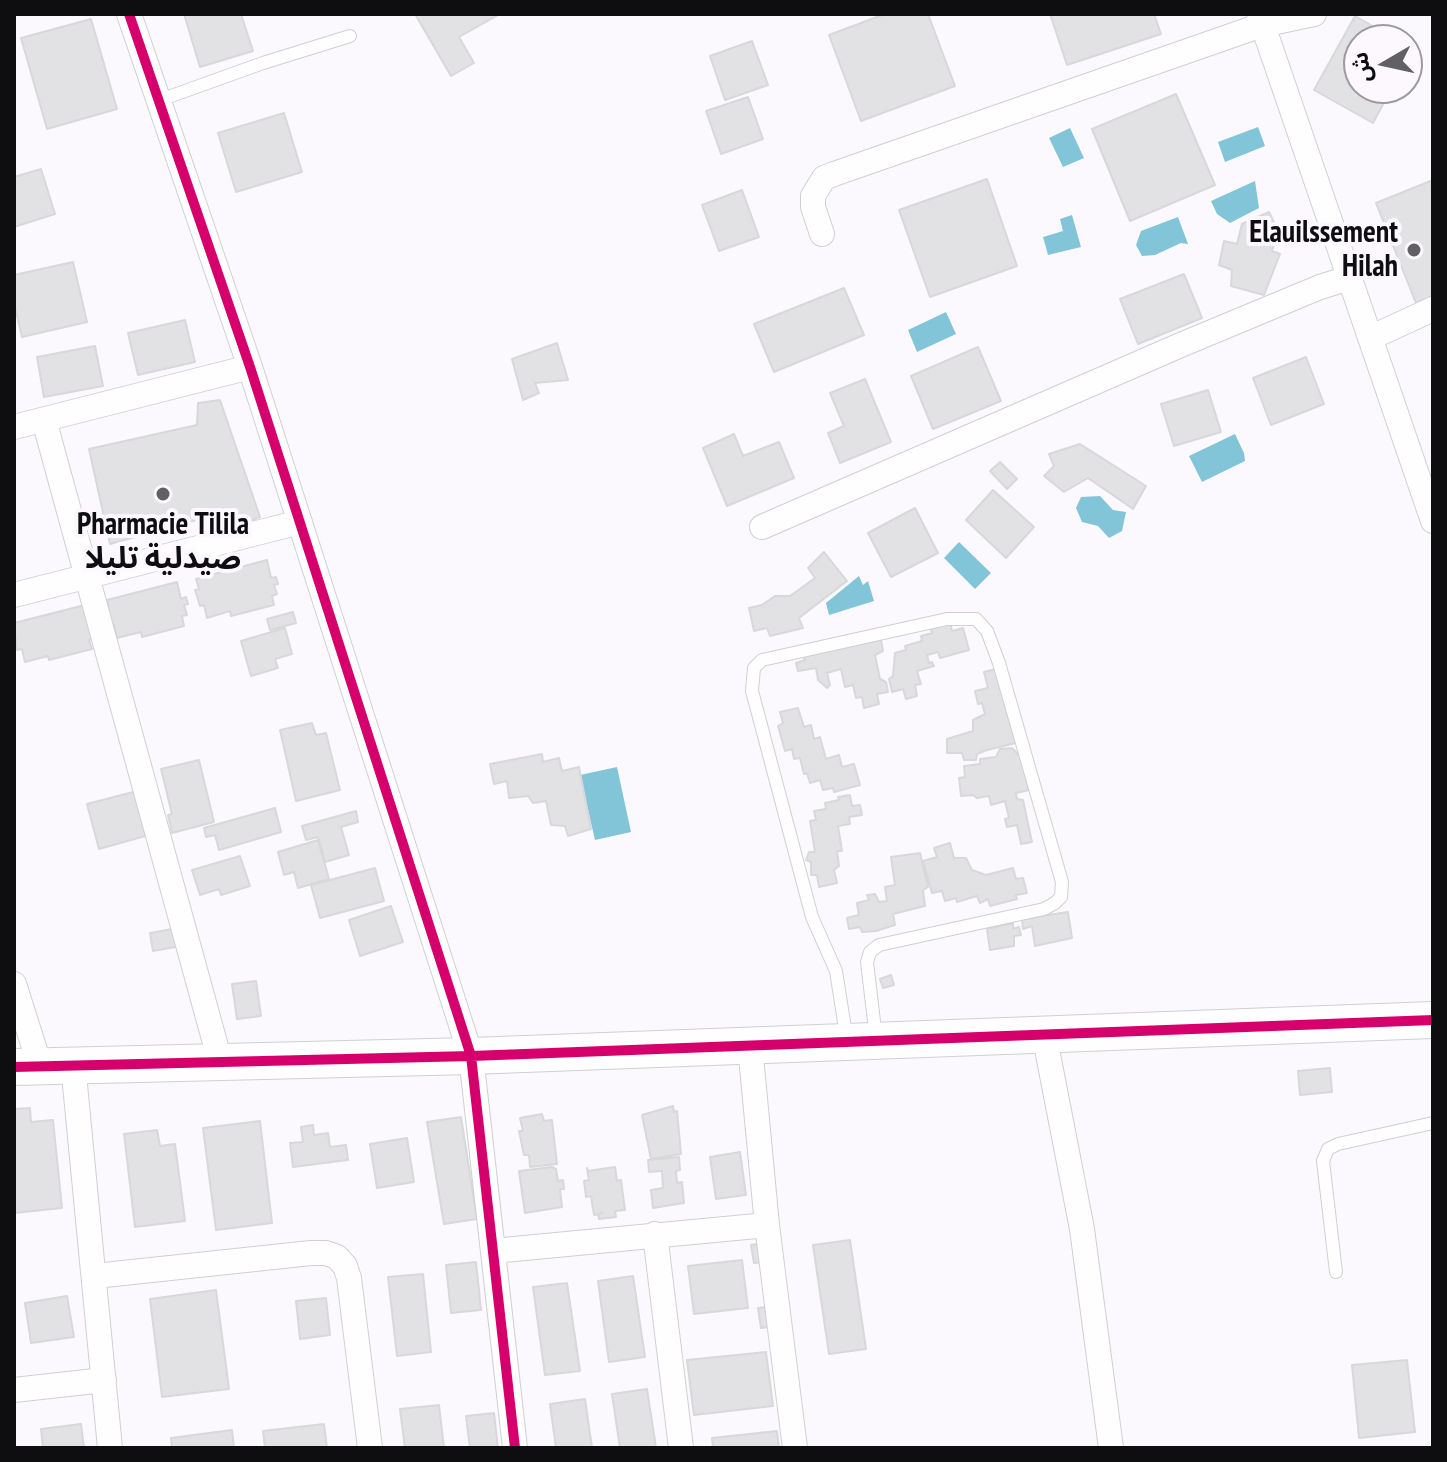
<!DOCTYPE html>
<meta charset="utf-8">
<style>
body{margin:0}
#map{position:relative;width:1447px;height:1462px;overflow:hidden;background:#fbf9fd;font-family:"PT Sans Narrow","Noto Sans Arabic",sans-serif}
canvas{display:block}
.frame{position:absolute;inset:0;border:16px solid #0e0d0f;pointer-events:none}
.north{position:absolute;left:1343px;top:24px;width:80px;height:80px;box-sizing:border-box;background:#fcf8fe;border:2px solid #9d9a9e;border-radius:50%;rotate:261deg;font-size:22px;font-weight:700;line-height:32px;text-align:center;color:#0e0d0f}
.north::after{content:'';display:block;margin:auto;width:28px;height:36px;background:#616062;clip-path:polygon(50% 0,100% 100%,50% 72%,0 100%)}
</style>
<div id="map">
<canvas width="1447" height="1462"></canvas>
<div class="frame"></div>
<div class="north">ش</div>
</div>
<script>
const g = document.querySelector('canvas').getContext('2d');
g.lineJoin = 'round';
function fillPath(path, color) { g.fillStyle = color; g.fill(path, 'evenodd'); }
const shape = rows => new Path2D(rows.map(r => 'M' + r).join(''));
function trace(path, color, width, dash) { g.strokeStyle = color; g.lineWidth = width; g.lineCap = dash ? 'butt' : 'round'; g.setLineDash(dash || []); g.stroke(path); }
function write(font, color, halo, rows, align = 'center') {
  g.font = font + ' "PT Sans Narrow","Noto Sans Arabic",sans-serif'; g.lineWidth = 8; g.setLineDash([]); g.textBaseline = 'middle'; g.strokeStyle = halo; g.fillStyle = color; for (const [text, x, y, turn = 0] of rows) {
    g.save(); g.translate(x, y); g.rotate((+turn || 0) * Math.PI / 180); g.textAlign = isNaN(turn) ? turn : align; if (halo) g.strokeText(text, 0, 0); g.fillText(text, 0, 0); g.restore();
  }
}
fillPath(shape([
 [1258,127,1265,146,1225,162,1218,142],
 [1070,128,1084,158,1063,167,1049,138],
 [1255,181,1259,208,1230,223,1217,214,1211,201],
 [1072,215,1081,247,1048,255,1043,237,1063,231,1060,219],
 [1178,217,1188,244,1181,243,1155,255,1142,256,1136,245,1141,231],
 [946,312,956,334,917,352,908,330],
 [1235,434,1244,453,1245,461,1202,482,1189,456],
 [1100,496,1113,510,1126,512,1122,531,1109,538,1098,526,1082,522,1076,508,1081,497],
 [959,542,991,573,975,589,944,558],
 [859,576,863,585,868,581,874,601,829,615,826,603],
 [617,767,631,832,595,840,580,775]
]), '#82c5d9');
const building = shape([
 [184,14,241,14,253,51,200,67,184,14],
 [415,14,500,14,459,37,474,63,451,76,415,14],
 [885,14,928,14,955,86,861,121,829,35,885,14],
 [1050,14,1154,14,1161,34,1067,65,1050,14],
 [1355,16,1397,40,1359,40,1359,88,1392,88,1373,123,1314,90,1355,16],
 [91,19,117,109,47,129,21,38,91,19],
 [752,41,768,85,725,100,710,56,752,41],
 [1176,94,1215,185,1130,221,1092,129,1176,94],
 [748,97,763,139,721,154,706,111,748,97],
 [284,113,302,172,236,192,218,133,284,113],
 [41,169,55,214,14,227,14,177,41,169],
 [987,179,1017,266,930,297,899,210,987,179],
 [1433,180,1433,296,1416,303,1376,203,1433,180],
 [742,190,759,237,719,251,702,205,742,190],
 [1269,212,1278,231,1272,251,1280,254,1264,295,1231,286,1232,270,1219,265,1224,241,1237,244,1242,224,1269,212],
 [73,262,87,322,22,337,14,303,14,275,73,262],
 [1184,274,1202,318,1138,344,1120,299,1184,274],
 [844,288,864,335,774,372,754,324,844,288],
 [185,320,195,362,138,375,128,333,185,320],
 [557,343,568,380,535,383,539,393,523,400,512,359,557,343],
 [95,346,103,386,44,397,37,357,95,346],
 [978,347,1001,401,933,429,911,376,978,347],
 [1306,357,1324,404,1271,425,1253,378,1306,357],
 [865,379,891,442,840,463,828,433,844,426,830,393,865,379],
 [1208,390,1221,432,1174,446,1161,404,1208,390],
 [220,400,260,517,229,529,222,513,110,544,89,449,197,425,198,403,220,400],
 [734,434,743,456,779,442,794,478,727,506,703,448,734,434],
 [1080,444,1146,486,1133,509,1088,478,1064,492,1044,476,1054,466,1049,454,1080,444],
 [1000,462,1017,479,1007,489,990,471,1000,462],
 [993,490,1034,527,1006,558,966,520,993,490],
 [915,508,938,553,891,577,868,533,915,508],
 [824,552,847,581,799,618,803,628,770,636,767,628,754,631,749,608,762,605,775,596,790,596,815,578,808,568,824,552],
 [267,560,271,578,276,577,278,584,274,585,277,594,272,596,274,605,231,616,230,611,207,618,204,605,200,606,195,590,199,589,196,579,267,560],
 [177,582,181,599,186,597,188,604,184,605,187,615,182,616,184,626,142,637,141,632,117,638,114,625,110,626,105,611,109,610,107,600,177,582],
 [85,605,95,638,89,640,92,649,49,660,48,656,25,662,22,649,17,650,14,623,85,605],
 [293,612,296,623,270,630,267,619,293,612],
 [950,622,952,631,963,628,969,650,940,658,938,652,927,655,929,663,932,662,934,666,917,671,921,684,915,685,917,696,906,699,903,689,892,692,889,679,893,676,895,653,906,650,905,646,922,641,921,636,932,633,930,627,950,622],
 [285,628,292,654,275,659,278,668,251,676,241,641,285,628],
 [881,640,883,651,875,655,880,679,886,682,888,692,877,694,879,704,864,708,862,697,856,698,853,685,845,687,841,669,827,673,830,685,827,688,818,680,816,668,798,671,796,663,805,660,803,656,881,640],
 [996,669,1016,743,987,750,977,754,976,760,964,760,962,753,947,753,947,739,973,731,973,720,985,714,982,703,978,704,975,691,988,688,984,672,996,669],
 [798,708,804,727,811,725,814,739,820,737,826,759,839,755,842,767,854,764,860,785,834,792,833,788,823,790,820,780,810,783,807,773,804,774,800,758,794,759,792,749,785,751,778,726,783,723,780,712,798,708],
 [312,723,316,735,326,733,340,790,296,801,280,730,312,723],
 [1012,748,1021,757,1029,790,1016,793,1017,799,1023,800,1032,842,1021,844,1017,825,1007,827,1005,819,1009,818,1005,801,991,805,989,796,977,798,973,795,961,796,959,778,965,777,964,766,980,764,980,759,996,757,1000,749,1012,748],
 [542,754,543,762,559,758,562,771,579,767,591,829,568,836,565,826,551,825,546,801,533,803,528,796,509,798,507,781,494,784,490,764,542,754],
 [199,760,214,822,172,833,168,815,172,814,161,769,199,760],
 [137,791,149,835,99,849,87,804,137,791],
 [850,795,852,806,860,805,862,815,849,817,850,824,838,826,842,851,837,851,839,866,834,870,837,883,819,887,817,875,811,875,811,862,806,860,809,852,815,852,810,821,816,820,814,811,826,809,825,803,839,800,838,797,850,795],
 [275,808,281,832,219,850,215,835,206,837,204,828,275,808],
 [356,811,358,822,341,827,349,855,325,862,318,837,306,840,302,826,356,811],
 [318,840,329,879,298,888,294,872,284,875,278,852,318,840],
 [950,843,954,858,966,858,972,870,986,875,1013,868,1016,879,1023,878,1027,893,1016,895,1017,899,990,906,988,899,980,903,977,896,957,902,956,898,945,901,942,891,932,893,923,861,937,857,934,848,950,843],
 [920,853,928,887,923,890,925,906,893,914,895,925,876,931,862,932,860,927,849,929,847,918,859,915,857,903,869,900,867,895,875,894,879,902,887,901,885,887,895,885,891,857,920,853],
 [240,856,250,886,221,895,219,889,200,895,192,870,240,856],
 [375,868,384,901,320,918,311,885,375,868],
 [391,906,403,942,360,956,349,920,391,906],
 [1068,912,1072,938,1035,946,1032,926,1023,929,1022,919,1068,912],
 [1013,923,1013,929,1019,927,1021,935,1014,936,1014,946,990,950,987,929,1013,923],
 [178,928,181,946,153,951,150,933,178,928],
 [891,975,894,985,883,988,880,979,891,975],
 [256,981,261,1016,237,1019,232,984,256,981],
 [1330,1068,1332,1092,1300,1095,1298,1071,1330,1068],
 [673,1106,674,1112,677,1111,681,1154,651,1159,642,1115,673,1106],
 [30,1108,31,1122,53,1120,62,1208,14,1213,14,1109,30,1108],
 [542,1114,544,1121,552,1120,557,1164,530,1167,529,1155,524,1155,519,1131,523,1131,520,1118,542,1114],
 [461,1117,477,1219,444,1224,427,1122,461,1117],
 [260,1121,272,1223,216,1230,203,1128,260,1121],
 [313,1125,314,1135,328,1133,330,1147,346,1145,348,1160,293,1167,290,1143,303,1142,301,1127,313,1125],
 [157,1130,160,1146,175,1144,185,1221,135,1227,124,1134,157,1130],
 [407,1138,414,1182,377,1188,370,1144,407,1138],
 [740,1152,746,1195,716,1199,710,1157,740,1152],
 [679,1157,680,1170,676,1171,677,1183,682,1182,684,1203,653,1208,651,1190,663,1188,662,1171,649,1172,648,1160,679,1157],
 [552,1167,556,1169,558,1181,563,1180,564,1189,560,1189,562,1207,525,1213,519,1171,552,1167],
 [615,1167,617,1181,621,1180,625,1210,615,1211,616,1217,599,1219,598,1214,602,1213,594,1215,591,1196,586,1197,584,1181,589,1180,587,1168,588,1171,615,1167],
 [850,1240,866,1349,829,1354,813,1245,850,1240],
 [763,1243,766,1262,754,1263,751,1245,763,1243],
 [742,1260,748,1308,694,1314,688,1266,742,1260],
 [476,1262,481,1310,451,1313,446,1265,476,1262],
 [423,1274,431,1352,397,1356,388,1277,423,1274],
 [633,1276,645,1357,609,1362,598,1281,633,1276],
 [567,1283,580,1371,545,1375,533,1287,567,1283],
 [216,1290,229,1389,162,1397,150,1299,216,1290],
 [67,1296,74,1337,31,1343,25,1303,67,1296],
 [326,1298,330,1335,300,1339,296,1301,326,1298],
 [773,1306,776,1326,761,1328,758,1308,773,1306],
 [766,1352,773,1406,694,1415,687,1360,766,1352],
 [1407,1360,1415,1432,1359,1438,1352,1365,1407,1360],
 [647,1389,656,1448,620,1448,612,1394,647,1389],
 [585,1399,592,1448,556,1448,550,1404,585,1399],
 [439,1405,444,1448,405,1448,400,1409,439,1405],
 [494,1413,498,1448,470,1448,466,1416,494,1413],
 [81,1424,84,1448,43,1448,41,1429,81,1424],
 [324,1424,327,1448,265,1448,263,1431,324,1424],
 [232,1430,234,1448,172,1448,171,1438,232,1430],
 [777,1431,779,1448,713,1448,712,1438,777,1431]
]);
fillPath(building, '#e2e1e4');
trace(building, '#d8d7da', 2);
const lane = shape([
 [160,100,263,63,350,36],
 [847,1041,836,971,812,917,752,691,754,668,762,660,947,619,976,619,987,631,999,663,1062,882,1061,897,1055,903,1044,909,879,945,870,952,867,962,876,1038],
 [1336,1272,1323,1161,1328,1149,1338,1144,1433,1123]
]);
const street = shape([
 [129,14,250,367,471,1056,515,1448],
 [1259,14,1433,521],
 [822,234,813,207,813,196,824,178,834,174,1262,25,1314,14],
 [1370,338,1433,309],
 [44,420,220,1061],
 [14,427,250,367],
 [762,527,1183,344,1320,287,1349,278],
 [14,595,300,522],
 [14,984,40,1066],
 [1044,1034,1082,1229,1111,1448],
 [750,1046,767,1225,795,1448],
 [73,1064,110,1448],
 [655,1234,681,1448],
 [493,1251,767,1225],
 [95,1276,311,1253,326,1253,337,1257,345,1266,349,1278,370,1448],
 [14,1390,104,1380]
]);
const secondary = shape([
 [14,1067,471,1056,1433,1020]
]);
trace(lane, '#d0cfd2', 14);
trace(street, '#d0cfd2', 26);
trace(secondary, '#d0cfd2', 38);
trace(lane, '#fefeff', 12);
trace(street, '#fefeff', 24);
trace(secondary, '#fefeff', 36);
trace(shape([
 [129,14,250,367,471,1056,515,1448],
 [14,1067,471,1056,1433,1020]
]), '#d6006c', 10);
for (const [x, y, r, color] of [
 [1414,250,8,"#616062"],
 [163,494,8,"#616062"]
]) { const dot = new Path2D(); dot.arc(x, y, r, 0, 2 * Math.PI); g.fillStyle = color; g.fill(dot); trace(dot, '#fcf8fe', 3); }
write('bold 30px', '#0e0d0f', '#fcf8fe', [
 ["Elauilssement",1398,233],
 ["Hilah",1398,267],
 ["Pharmacie Tilila",163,525,"center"],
 ["صيدلية تليلا",163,559,"center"]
], 'right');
</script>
